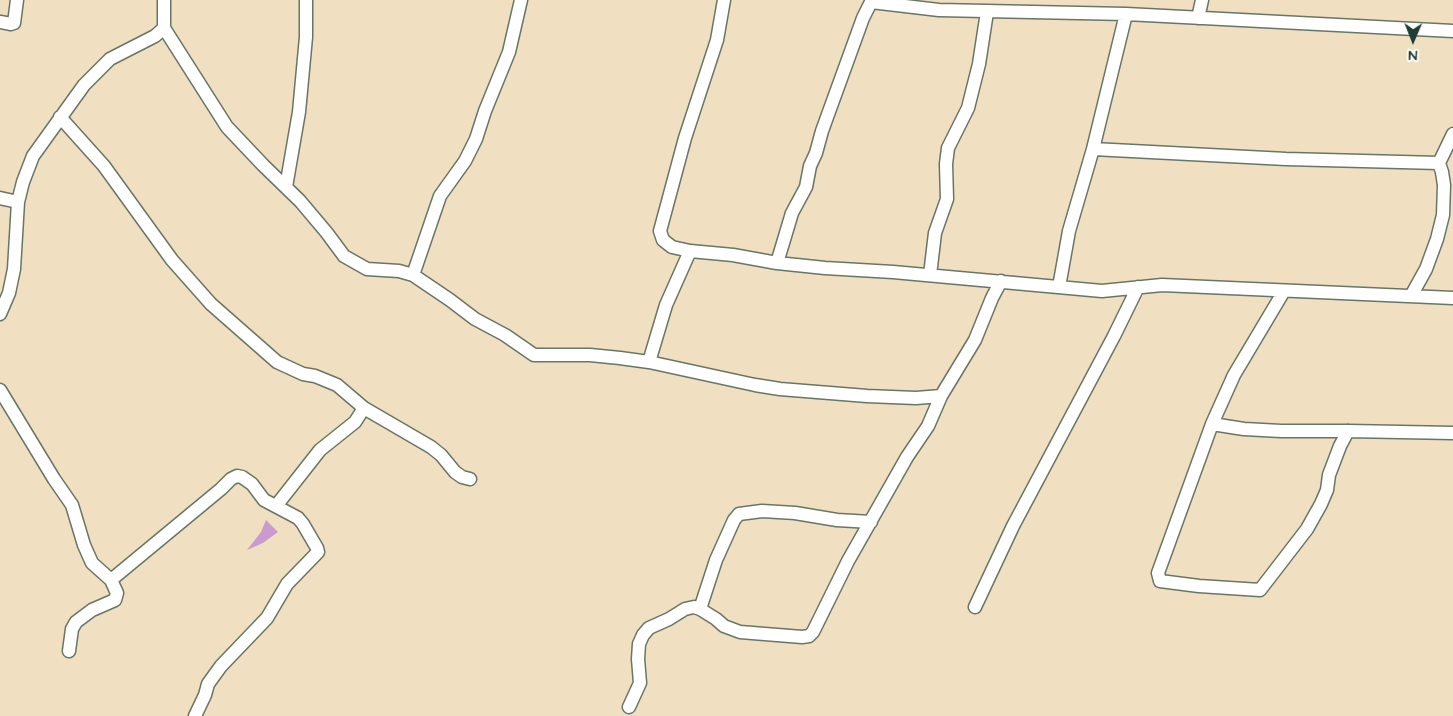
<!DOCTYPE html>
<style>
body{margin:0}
#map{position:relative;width:1453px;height:716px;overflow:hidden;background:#f0dfc0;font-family:"Architects Daughter",sans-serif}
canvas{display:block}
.north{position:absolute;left:1388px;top:15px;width:50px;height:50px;-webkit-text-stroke:4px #fdfcf7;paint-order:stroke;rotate:181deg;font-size:14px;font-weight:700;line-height:20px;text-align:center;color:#1f3d34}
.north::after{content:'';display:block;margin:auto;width:18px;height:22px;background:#1f3d34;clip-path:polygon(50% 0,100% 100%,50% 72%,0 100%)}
</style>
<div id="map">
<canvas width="1453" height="716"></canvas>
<div class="north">N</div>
</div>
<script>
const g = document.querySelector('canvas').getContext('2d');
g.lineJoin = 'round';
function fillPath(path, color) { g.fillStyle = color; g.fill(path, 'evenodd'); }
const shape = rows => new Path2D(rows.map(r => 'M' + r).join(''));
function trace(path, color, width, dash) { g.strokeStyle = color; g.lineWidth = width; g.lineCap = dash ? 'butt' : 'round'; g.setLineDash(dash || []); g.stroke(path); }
fillPath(shape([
 [266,520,278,532,263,543,247,550,261,532]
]), '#ca9bcf');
const street = shape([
 [164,0,164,28,227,127,263,165,300,201,327,233,344,256,367,269,399,271,413,275,450,300,475,319,505,335,534,355,590,355,620,358,649,362,755,385,780,389,867,396,916,398,941,396],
 [724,0,717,40,685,138,660,231,663,240,672,247,690,251,733,255,777,263,825,268,893,272,1102,291,1162,285,1453,298],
 [871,2,939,10,1126,14,1453,31],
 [1198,18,1202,0],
 [0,22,11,24,14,23,17,0],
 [60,117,104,166,172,260,211,304,277,362,303,374,315,376,337,385,364,408,431,447,441,455,455,472,462,477,470,479],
 [1093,149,1286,159,1439,163],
 [286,187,299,112,306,37,306,0],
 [0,198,18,202],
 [777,263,792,213,806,187,810,166,816,153,822,131,863,18,872,0],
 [413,275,440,196,465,161,476,139,485,111,509,52,521,0],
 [930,275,935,233,947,199,946,164,948,148,968,108,979,64,987,12],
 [1059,287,1069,231,1093,149,1126,14],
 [1284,291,1234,375,1212,424,1244,429,1281,431,1348,431,1453,433],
 [1411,296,1426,269,1437,239,1443,215,1444,185,1442,172,1439,163,1453,134],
 [0,314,9,293,14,269,18,202,23,182,33,156,84,85,110,59,155,36,164,28],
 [649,362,666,305,690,251],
 [0,390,54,479,72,505,84,545,92,563,111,580,117,593,115,600,92,610,76,622,72,629,69,651],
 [1212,424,1158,573,1160,581,1199,586,1260,590,1307,529,1321,504,1327,490,1329,475,1340,446,1348,431],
 [276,506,320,450,355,422,364,408],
 [111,580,221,489,231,479,237,476,242,477,252,484,264,500,298,518,303,524,317,548,318,552,287,584,267,618,221,666,208,684,205,695,195,716],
 [975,607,1013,526,1114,336,1138,287],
 [700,609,716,560,734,520,739,514,762,511,795,513,837,520,871,522],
 [629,707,640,683,638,659,639,644,643,635,649,628,669,619,685,609,694,607,700,609,716,619,724,626,740,632,802,637,809,636,813,632,848,561,907,457,928,426,941,396,975,340,992,298,1001,281]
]);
trace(street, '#687665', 15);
trace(street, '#fff', 12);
</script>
